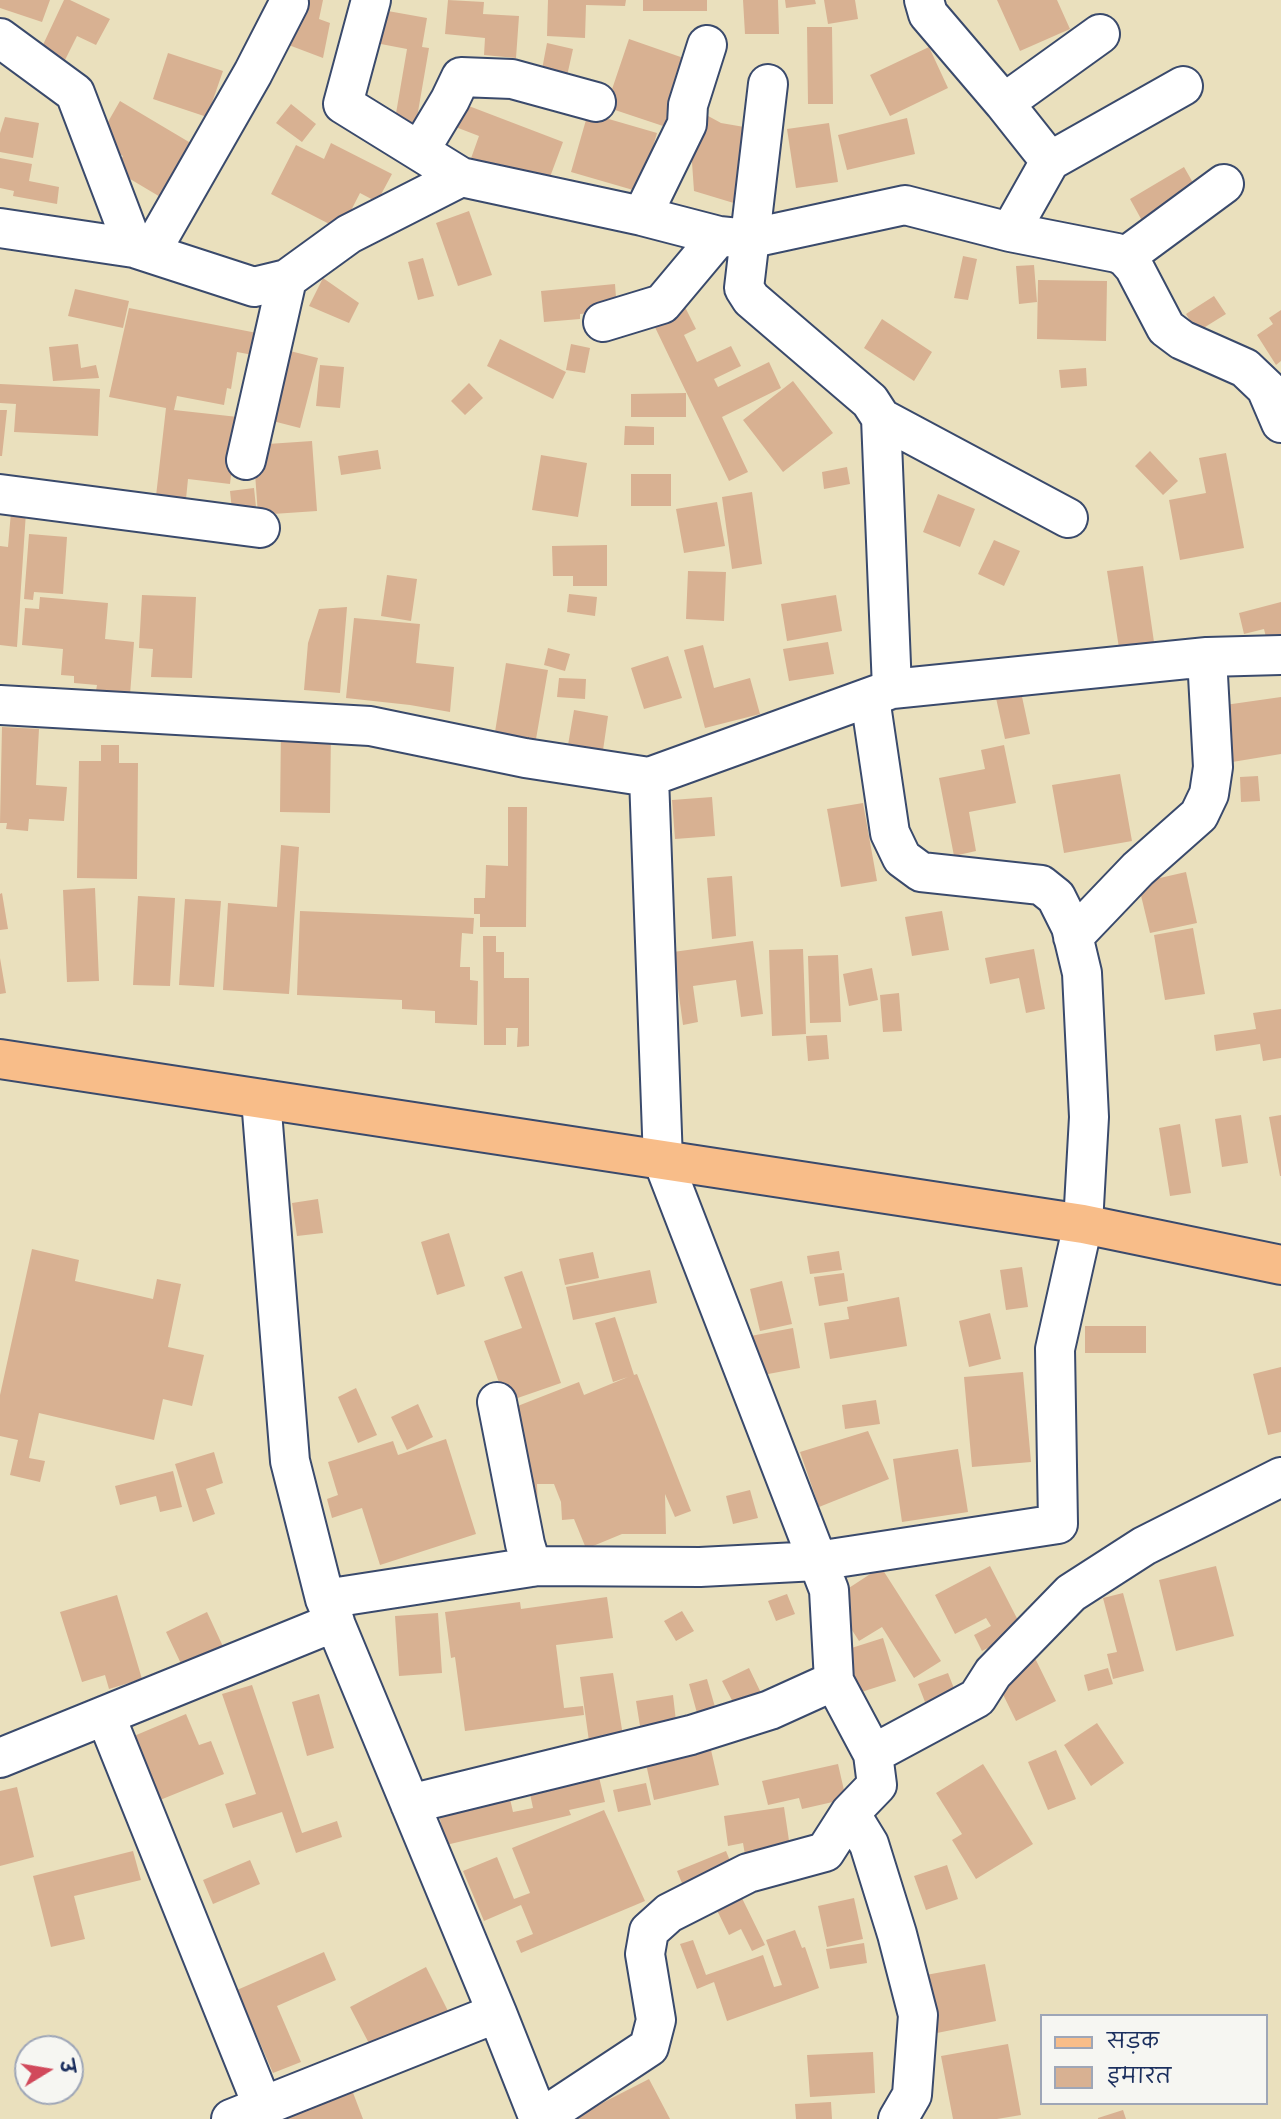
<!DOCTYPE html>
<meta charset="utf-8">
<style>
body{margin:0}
#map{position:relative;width:1281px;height:2119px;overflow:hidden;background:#eae0bd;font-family:Delius,"Playpen Sans Deva",sans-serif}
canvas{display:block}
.legend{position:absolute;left:1040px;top:2014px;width:228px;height:91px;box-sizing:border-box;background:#f6f6f2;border:2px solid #9ea6b7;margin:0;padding:9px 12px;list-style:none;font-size:21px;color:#1b2f5e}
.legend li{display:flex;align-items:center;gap:14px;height:35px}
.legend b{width:35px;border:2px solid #9ea6b7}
.north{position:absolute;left:14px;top:2035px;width:70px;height:70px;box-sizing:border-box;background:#f6f6f2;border:2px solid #9ea6b7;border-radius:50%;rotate:79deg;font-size:19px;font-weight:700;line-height:28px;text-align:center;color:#1b2f5e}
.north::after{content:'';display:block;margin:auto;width:24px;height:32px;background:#d1495b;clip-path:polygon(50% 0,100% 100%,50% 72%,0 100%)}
</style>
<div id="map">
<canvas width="1281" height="2119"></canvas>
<ul class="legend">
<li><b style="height:9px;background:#f8bd89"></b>सड़क</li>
<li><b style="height:19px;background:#d8b192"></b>इमारत</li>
</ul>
<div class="north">उ</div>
</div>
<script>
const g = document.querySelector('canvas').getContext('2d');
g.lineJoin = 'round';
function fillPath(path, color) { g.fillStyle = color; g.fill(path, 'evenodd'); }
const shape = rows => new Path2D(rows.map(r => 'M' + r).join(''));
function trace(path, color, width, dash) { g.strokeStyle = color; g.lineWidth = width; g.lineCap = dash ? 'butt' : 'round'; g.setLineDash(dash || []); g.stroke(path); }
fillPath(shape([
 [0,0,50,0,42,22,0,8],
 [64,0,70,0,110,19,96,45,77,36,65,60,41,49],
 [296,0,323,0,319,19,330,23,323,58,286,44],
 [448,0,484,2,483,14,519,16,516,58,484,55,485,38,445,34],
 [548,0,626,0,625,6,586,5,585,38,547,36],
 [643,0,707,0,707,11,643,11],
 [743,0,778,0,779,34,745,34],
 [785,0,815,0,816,4,786,8],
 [824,0,855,0,858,19,828,24],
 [997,0,1057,0,1070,29,1020,51],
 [371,8,427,18,422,47,429,48,414,135,393,131,407,49,365,41],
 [807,27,832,27,833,104,808,104],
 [629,39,695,62,672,129,606,107],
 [547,43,573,49,565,85,540,80],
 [929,47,948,88,890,116,870,75],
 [168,53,223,71,207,117,153,99],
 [120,101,194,145,162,198,115,170,123,156,97,141],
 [461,103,563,142,550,177,469,164,479,136,453,126],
 [291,104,316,124,302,142,276,123],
 [688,105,721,123,750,128,737,204,694,191],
 [588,113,657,133,640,192,571,172],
 [5,117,39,123,33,158,0,152,0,133],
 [907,118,915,154,847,170,838,135],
 [829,123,838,182,796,188,787,129],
 [331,143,392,174,377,202,360,193,341,230,271,194,296,145,324,159],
 [0,158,32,164,29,181,59,187,57,204,13,196,14,191,0,188],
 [1184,167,1200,195,1145,226,1130,199],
 [469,211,492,275,458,286,436,223],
 [963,256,977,259,968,300,954,298],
 [423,258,434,296,418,300,408,262],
 [1034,265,1037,302,1019,304,1016,266],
 [323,278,359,303,349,323,309,306],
 [1038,280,1107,281,1106,341,1037,339],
 [615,284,617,311,580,314,580,319,544,322,541,291],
 [75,289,129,301,123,328,68,316],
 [1214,296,1226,314,1197,332,1186,314],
 [684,305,696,329,684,335,697,362,731,346,741,366,714,379,718,387,769,362,781,388,722,417,748,472,729,481,652,321],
 [129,308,257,333,253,355,237,352,231,389,227,388,224,405,177,396,174,410,238,417,230,484,188,479,185,509,155,505,166,408,109,397],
 [1281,310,1281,361,1276,365,1257,335,1273,324,1269,318],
 [882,319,932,352,914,381,864,348],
 [500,339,566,372,553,399,487,366],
 [78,344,81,368,96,365,99,378,53,381,49,347],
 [571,344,590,348,585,373,566,370],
 [274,347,318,358,300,428,257,417],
 [320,365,344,367,340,408,316,406],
 [1086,368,1087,386,1061,388,1059,370],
 [793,381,833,433,783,472,743,420],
 [469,383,483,398,465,415,451,401],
 [0,384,100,389,98,436,14,432,16,404,0,403],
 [686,393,686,417,631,417,631,394],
 [0,410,7,410,2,456,0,456],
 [625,426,654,427,654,445,624,445],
 [312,441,317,511,258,515,253,445],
 [378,450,381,469,341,475,338,456],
 [1150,451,1178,481,1163,495,1135,466],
 [1226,453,1244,548,1180,560,1169,500,1206,493,1199,458],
 [541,455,587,463,578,517,532,510],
 [847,467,850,484,824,489,822,472],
 [631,474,671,474,671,506,631,506],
 [254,488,256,507,232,510,230,491],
 [752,492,762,564,732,569,722,497],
 [938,494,975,509,960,547,923,532],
 [717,502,725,546,684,553,676,509],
 [11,512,26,512,17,647,0,645,0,546,8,547],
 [29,534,67,537,63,594,34,592,33,600,24,599],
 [994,540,1020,551,1004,586,978,574],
 [607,545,607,586,573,586,573,576,553,576,552,546],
 [1143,566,1154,642,1119,648,1107,571],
 [688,571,726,572,724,621,686,619],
 [387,575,417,579,411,621,381,616],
 [569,594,597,597,595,616,567,612],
 [142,595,196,597,192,678,151,677,153,649,139,648],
 [836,595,842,631,787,641,781,604],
 [40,597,108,603,105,639,134,642,130,695,96,691,97,685,74,683,74,676,61,675,63,649,22,645,25,608,39,609],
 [1281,602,1281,651,1270,654,1264,629,1244,634,1239,613],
 [347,607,340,693,304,690,308,643,319,609],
 [354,618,420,624,416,663,454,667,450,712,410,705,346,698],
 [828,642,834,674,789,681,783,649],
 [703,645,714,688,750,678,760,714,705,728,684,650],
 [548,648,570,654,565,671,544,665],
 [668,656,682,698,644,709,631,668],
 [506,663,548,670,536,739,495,732],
 [559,678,586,679,585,699,557,697],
 [1021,692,1030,734,1005,739,996,698],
 [1281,697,1281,754,1220,764,1211,707],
 [574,710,608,716,602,757,567,751],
 [2,727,39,729,36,785,67,787,64,821,29,819,28,831,6,829,7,823,0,823],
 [281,729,331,730,330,813,280,812],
 [101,745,119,745,119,763,138,763,137,879,77,878,79,761,101,761],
 [1004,745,1016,803,969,812,976,851,954,856,939,778,985,769,981,750],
 [1120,774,1132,841,1064,853,1052,785],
 [1258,776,1260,801,1241,802,1240,777],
 [712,797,715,836,675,839,672,800],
 [863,803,877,881,841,887,827,809],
 [508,807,527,807,526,927,480,927,480,914,474,914,474,898,485,898,486,865,508,866],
 [281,845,299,847,289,994,223,990,228,903,277,907],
 [1186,872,1197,923,1150,933,1138,883],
 [732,876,736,936,712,939,707,878],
 [95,888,99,981,67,982,63,890],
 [2,893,8,929,0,930,0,894],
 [138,896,175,898,170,986,133,985],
 [185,899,221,901,214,987,179,985],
 [300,911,474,918,473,934,462,933,460,967,470,967,470,980,478,981,477,1025,435,1023,435,1011,402,1009,402,1000,297,995],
 [942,911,949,950,912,956,905,917],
 [1193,928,1205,994,1165,1000,1154,935],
 [483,936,496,936,496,952,504,952,504,978,529,978,529,1046,517,1047,518,1028,506,1028,506,1045,484,1045],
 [753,941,763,1014,741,1017,736,980,693,986,698,1022,683,1025,673,952],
 [803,949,806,1034,772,1036,769,950],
 [1034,949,1045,1009,1026,1013,1019,978,990,984,985,958],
 [838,955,841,1022,810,1023,808,956],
 [0,958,6,993,0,994],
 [872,968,878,1000,849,1006,843,974],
 [899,993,902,1031,883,1032,880,995],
 [1281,1009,1281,1058,1263,1061,1260,1044,1216,1051,1214,1035,1256,1029,1253,1013],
 [827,1035,829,1059,808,1061,806,1036],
 [1241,1115,1248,1163,1222,1167,1215,1119],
 [1281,1115,1281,1176,1280,1176,1269,1117],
 [1180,1124,1191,1193,1170,1196,1159,1128],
 [318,1199,323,1233,297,1236,292,1203],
 [449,1233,465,1286,437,1295,421,1242],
 [32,1249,79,1260,75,1281,153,1299,157,1279,181,1284,168,1347,204,1355,192,1406,163,1399,154,1440,39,1413,29,1458,45,1461,40,1482,10,1475,18,1440,0,1436,0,1395],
 [839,1251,842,1270,810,1274,807,1256],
 [593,1252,599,1278,565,1285,559,1259],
 [1022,1267,1028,1307,1006,1310,1000,1270],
 [650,1270,657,1303,573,1320,566,1287],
 [522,1271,561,1383,506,1402,484,1341,522,1328,504,1277],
 [844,1273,848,1301,819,1306,814,1277],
 [782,1281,792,1324,760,1331,750,1289],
 [899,1297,907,1346,830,1359,824,1323,849,1319,847,1307],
 [990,1313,1001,1359,969,1367,959,1321],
 [615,1317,634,1375,637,1374,691,1511,675,1517,665,1494,666,1534,622,1534,593,1546,585,1546,574,1519,562,1520,561,1502,554,1484,537,1484,538,1515,510,1409,579,1382,584,1395,628,1377,613,1382,595,1323],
 [1085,1326,1146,1326,1146,1353,1085,1353],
 [793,1328,800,1368,747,1378,740,1338],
 [1281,1367,1281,1432,1268,1435,1253,1374],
 [1023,1372,1031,1462,972,1467,964,1377],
 [356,1388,377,1435,358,1443,338,1397],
 [876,1400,880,1424,845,1429,842,1405],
 [418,1404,433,1437,407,1450,391,1417],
 [868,1431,889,1479,819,1507,800,1452],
 [446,1439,476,1534,380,1565,362,1508,332,1518,327,1499,338,1495,328,1462,393,1441,398,1455],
 [958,1449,968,1512,902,1522,893,1459],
 [214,1452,223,1483,206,1489,215,1514,193,1522,175,1464],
 [173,1471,182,1507,160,1512,156,1496,120,1505,115,1486],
 [750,1490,758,1518,733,1524,726,1496],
 [990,1566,1023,1630,982,1651,974,1635,991,1626,986,1618,955,1634,935,1595],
 [1216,1566,1234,1636,1176,1651,1159,1580],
 [881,1567,941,1661,914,1678,882,1627,859,1641,832,1599],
 [1123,1593,1144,1671,1113,1679,1107,1654,1117,1652,1103,1598],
 [787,1594,795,1614,776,1621,768,1601],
 [117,1595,142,1679,109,1689,105,1675,82,1682,60,1612],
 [607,1597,613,1638,556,1645,564,1708,583,1706,584,1715,465,1731,455,1657,451,1658,445,1612,520,1602,521,1609],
 [682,1611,694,1631,676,1641,664,1621],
 [207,1612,226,1653,185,1672,166,1632],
 [438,1613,442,1673,399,1676,395,1616],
 [883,1638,896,1681,855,1694,842,1651],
 [1033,1654,1056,1701,1016,1721,993,1674],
 [749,1668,762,1695,736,1708,722,1681],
 [1108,1668,1113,1684,1088,1691,1084,1675],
 [613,1673,623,1736,589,1741,580,1677],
 [948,1673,955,1691,925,1702,918,1684],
 [707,1679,715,1707,697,1713,689,1684],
 [252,1685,302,1833,337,1821,342,1837,296,1853,282,1812,233,1828,225,1804,256,1794,222,1694],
 [319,1694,334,1748,307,1756,292,1702],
 [673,1695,676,1721,640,1726,636,1701],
 [186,1714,199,1745,211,1741,224,1774,160,1800,134,1736],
 [1097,1723,1124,1763,1091,1786,1064,1745],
 [711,1750,719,1785,654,1800,646,1764],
 [1056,1750,1076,1799,1048,1810,1028,1762],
 [838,1764,846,1799,802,1809,799,1798,768,1805,762,1781],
 [983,1764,1033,1844,976,1879,952,1840,962,1834,936,1793],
 [598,1773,605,1802,569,1810,571,1815,446,1845,437,1806,508,1790,513,1812,533,1808,529,1789],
 [646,1783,651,1805,618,1812,613,1790],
 [17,1787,34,1857,0,1866,0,1791],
 [784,1807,791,1854,746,1861,743,1843,728,1846,724,1816],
 [604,1810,645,1901,521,1953,516,1941,533,1934,521,1905,484,1921,463,1871,497,1857,514,1899,530,1893,512,1848],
 [133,1851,141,1880,74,1896,85,1939,51,1947,33,1876],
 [726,1851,735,1873,686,1893,677,1871],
 [250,1860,260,1884,213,1904,203,1880],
 [947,1865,958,1899,926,1910,914,1876],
 [737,1888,765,1945,752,1951,741,1929,729,1935,712,1900],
 [854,1898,863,1939,827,1947,818,1906],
 [795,1930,802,1948,805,1947,819,1988,727,2021,714,1982,697,1989,680,1944,693,1940,706,1975,763,1955,774,1987,782,1985,766,1940],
 [864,1943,867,1963,830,1969,826,1949],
 [324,1952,336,1980,277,2006,301,2062,273,2073,237,1990],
 [985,1964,996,2021,937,2033,926,1975],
 [426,1967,449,2013,374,2053,350,2007],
 [1008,2044,1021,2115,997,2119,953,2119,941,2056],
 [873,2052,875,2093,810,2097,807,2055],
 [649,2079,670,2119,571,2119],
 [352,2090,363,2119,280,2119],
 [831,2102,832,2119,796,2119,795,2104],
 [1123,2110,1126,2119,1098,2119,1098,2118]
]), '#d8b192');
const minor = shape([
 [371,0,343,104,461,177],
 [0,38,75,93,134,248],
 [1004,103,1100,34],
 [420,150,450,100,461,77,512,79,596,102],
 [1050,161,1183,86],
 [642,216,687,124,688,105,707,45],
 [0,228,134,248,254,287,287,279,349,234,461,177,642,216,719,236,748,239,905,205,1010,232,1050,161,1004,103,928,14,924,0],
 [1010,232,1117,253,1125,257,1134,267,1166,328,1182,340,1245,368,1266,388,1281,423],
 [150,253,253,73,289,3],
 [1125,257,1224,184],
 [603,322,662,304,719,236],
 [881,418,1068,518],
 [246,460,287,279],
 [0,494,260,528],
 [892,689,1207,657,1281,655],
 [0,705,370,726,525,758,649,777,663,1161,829,1590,834,1681,873,1754,977,1698,993,1673,1071,1593,1144,1546,1281,1477],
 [649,777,892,689,881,418,870,401,751,299,744,288,768,84],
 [1073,937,1138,869,1199,815,1209,794,1213,767,1207,657],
 [497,1402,525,1544,532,1567],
 [325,1599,538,1566,700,1567,817,1561,1058,1524,1055,1349,1083,1224,1089,1117,1082,973,1071,927,1056,897,1041,885,921,872,902,858,890,833,870,698],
 [106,1717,263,2107],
 [0,1758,335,1622],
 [410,1804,691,1735,770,1710,834,1681],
 [850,1813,869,1844,897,1934,918,2015,912,2095,898,2119],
 [497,2013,539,2119],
 [231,2119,497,2013,325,1599,290,1461,261,1099],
 [540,2119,649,2047,656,2020,645,1954,649,1931,669,1913,748,1873,825,1852,850,1813,877,1785,873,1754]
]);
const major = shape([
 [0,1059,1083,1224,1281,1265]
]);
trace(minor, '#3a4a6c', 42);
trace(major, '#3a4a6c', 42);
trace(minor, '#fff', 38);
trace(major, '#f8bd89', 38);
</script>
